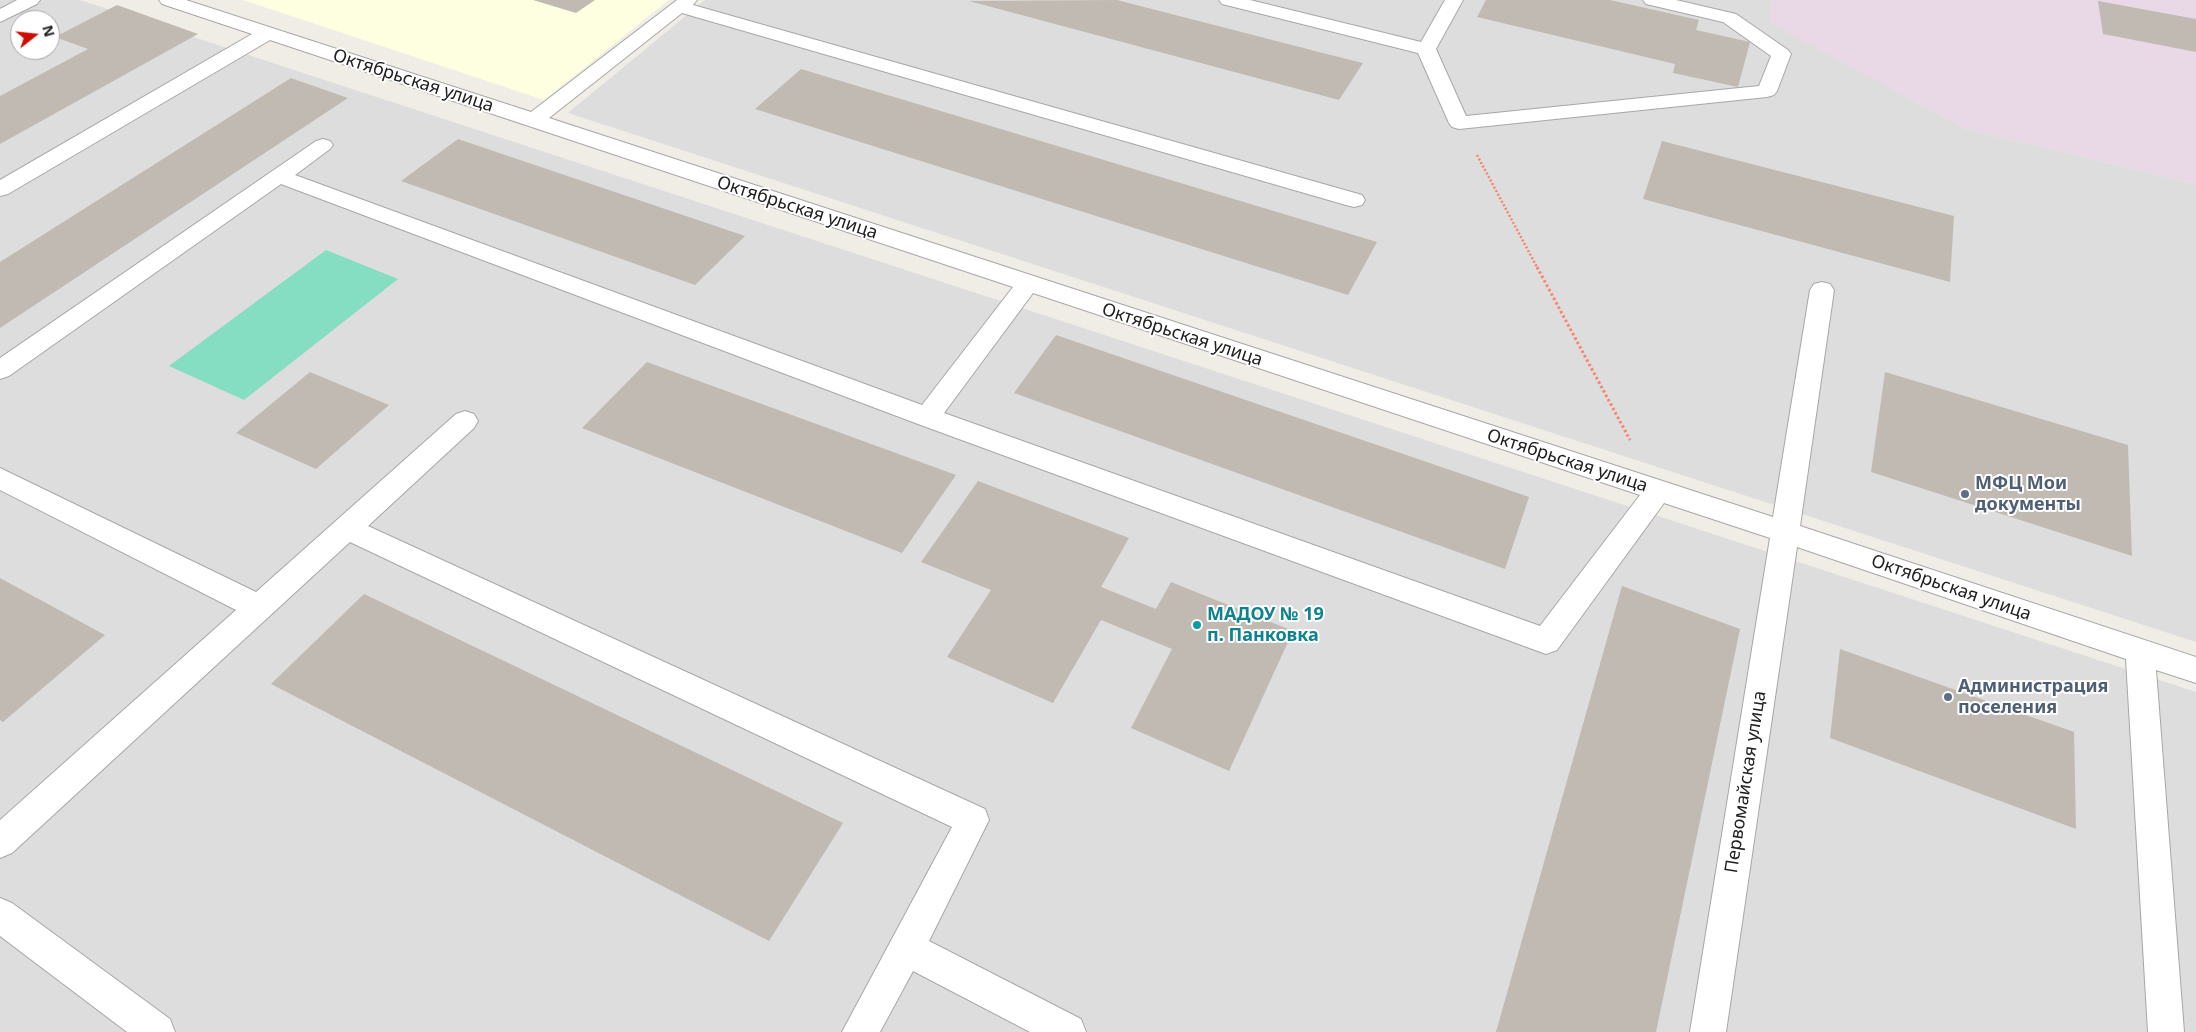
<!DOCTYPE html>
<meta charset="utf-8">
<style>
body{margin:0}
#map{position:relative;width:2196px;height:1032px;overflow:hidden;background:#f0ede6;font-family:"Noto Sans",sans-serif}
canvas{display:block}
.north{position:absolute;left:10px;top:10px;width:50px;height:50px;box-sizing:border-box;background:#fff;border:1px solid #a6a6a6;border-radius:50%;rotate:74deg;font-size:14px;font-weight:700;line-height:20px;text-align:center;color:#202020}
.north::after{content:'';display:block;margin:auto;width:18px;height:22px;background:#ce0d01;clip-path:polygon(50% 0,100% 100%,50% 72%,0 100%)}
</style>
<div id="map">
<canvas width="2196" height="1032"></canvas>
<div class="north">N</div>
</div>
<script>
const g = document.querySelector('canvas').getContext('2d');
g.lineJoin = 'round';
function fillPath(path, color) { g.fillStyle = color; g.fill(path, 'evenodd'); }
const shape = rows => new Path2D(rows.map(r => 'M' + r).join(''));
function trace(path, color, width, dash) { g.strokeStyle = color; g.lineWidth = width; g.lineCap = dash ? 'butt' : 'round'; g.setLineDash(dash || []); g.stroke(path); }
function write(font, color, halo, rows, align = 'center') {
  g.font = font + ' "Noto Sans",sans-serif'; g.lineWidth = 4; g.setLineDash([]); g.textBaseline = 'middle'; g.strokeStyle = halo; g.fillStyle = color; for (const [text, x, y, turn = 0] of rows) {
    g.save(); g.translate(x, y); g.rotate((+turn || 0) * Math.PI / 180); g.textAlign = isNaN(turn) ? turn : align; if (halo) g.strokeText(text, 0, 0); g.fillText(text, 0, 0); g.restore();
  }
}
fillPath(shape([
 [0,0,80,0,2196,692,2196,1032,0,1032],
 [20,20,50,20,50,50,20,50],
 [705,0,1771,0,1771,23,1966,129,2196,184,2196,642,568,113]
]), '#dedddd');
fillPath(shape([
 [1771,0,2196,0,2196,184,1966,129,1770,23]
]), '#e9d8e5');
fillPath(shape([
 [243,0,669,0,544,100]
]), '#fdffe0');
fillPath(shape([
 [326,250,398,279,244,400,169,366]
]), '#85dec1');
fillPath(shape([
 [533,0,595,0,576,13],
 [1117,0,1319,52,1363,63,1339,100,969,1],
 [1486,0,1610,0,1699,20,1696,30,1750,42,1738,87,1673,73,1675,64,1477,17],
 [2098,1,2196,19,2196,52,2103,34],
 [117,5,198,34,0,144,0,96,88,49,55,37],
 [801,69,1377,242,1348,295,755,109],
 [291,78,348,98,0,328,0,262],
 [458,139,745,236,695,285,401,181],
 [1662,141,1954,216,1950,282,1643,199],
 [1056,335,1529,497,1505,569,1014,393],
 [647,362,956,475,902,553,582,428],
 [310,372,389,405,316,469,236,433],
 [1885,372,2128,445,2132,556,1871,472],
 [978,481,1129,538,1101,587,1156,609,1171,582,1293,631,1229,771,1131,728,1172,649,1101,620,1053,703,947,657,991,590,921,562],
 [0,578,105,635,3,722,0,720],
 [1622,586,1740,629,1656,1032,1496,1032],
 [364,594,843,823,769,941,271,684],
 [1840,649,2074,732,2076,829,1830,738]
]), '#c1bab2');
const minor = shape([
 [17,0,40,0,37,4,0,22,0,9,17,0],
 [159,0,186,0,531,112,677,0,697,0,693,5,1362,195,1365,200,1362,205,1354,207,1346,205,682,13,549,118,1773,517,1810,290,1814,284,1822,282,1830,284,1834,290,1800,526,2196,657,2196,683,2156,670,2184,1032,2148,1032,2126,659,1797,547,1726,1032,1690,1032,1770,538,1664,503,1557,650,1546,654,918,424,281,184,9,376,0,379,0,358,316,141,323,139,330,141,333,145,330,149,295,175,922,405,1013,287,270,40,8,194,0,196,0,180,252,34,162,4,159,0],
 [1033,293,1640,495,1540,626,944,413,1033,293],
 [1219,0,1250,0,1421,42,1445,0,1463,0,1436,49,1466,116,1759,86,1771,56,1723,22,1646,4,1643,0,1676,0,1736,14,1788,50,1791,54,1777,91,1774,95,1767,97,1459,129,1452,127,1449,123,1418,53,1222,4,1219,0],
 [465,411,474,414,478,421,474,428,368,526,985,809,989,820,929,941,1081,1019,1086,1032,1030,1032,913,971,880,1032,842,1032,952,827,350,542,12,853,0,858,0,820,236,610,0,490,0,468,256,592,456,414,465,411],
 [0,898,12,903,170,1019,175,1032,127,1032,0,936,0,898]
]);
trace(minor, '#a7a7a7', 2);
trace(shape([
 [1477,155,1538,269]
]), '#f9846e', 2.5, [2, 2]);
trace(shape([
 [1537,267,1630,440]
]), '#f9846e', 3, [2.5, 2.5]);
fillPath(minor, '#fff');
for (const [x, y, r, color] of [
 [1965,494,5,"#5c6f8a"],
 [1197,625,5,"#0f9aa8"],
 [1948,697,5,"#5c6f8a"]
]) { const dot = new Path2D(); dot.arc(x, y, r, 0, 2 * Math.PI); g.fillStyle = color; g.fill(dot); trace(dot, '#fff', 2); }
write('18px', '#202020', '#fff', [
 ["Октябрьская улица",413,81,18],
 ["Октябрьская улица",797,208,18],
 ["Октябрьская улица",1182,335,18],
 ["Октябрьская улица",1567,461,18],
 ["Октябрьская улица",1951,588,19],
 ["Первомайская улица",1746,782,-81]
]);
write('bold 18px', '#4e5e75', '#fff', [
 ["МФЦ Мои",1975,484],
 ["документы",1975,505],
 ["Администрация",1958,687],
 ["поселения",1958,708]
], 'left');
write('bold 18px', '#0d838f', '#fff', [
 ["МАДОУ № 19",1207,615],
 ["п. Панковка",1207,636]
], 'left');
</script>
